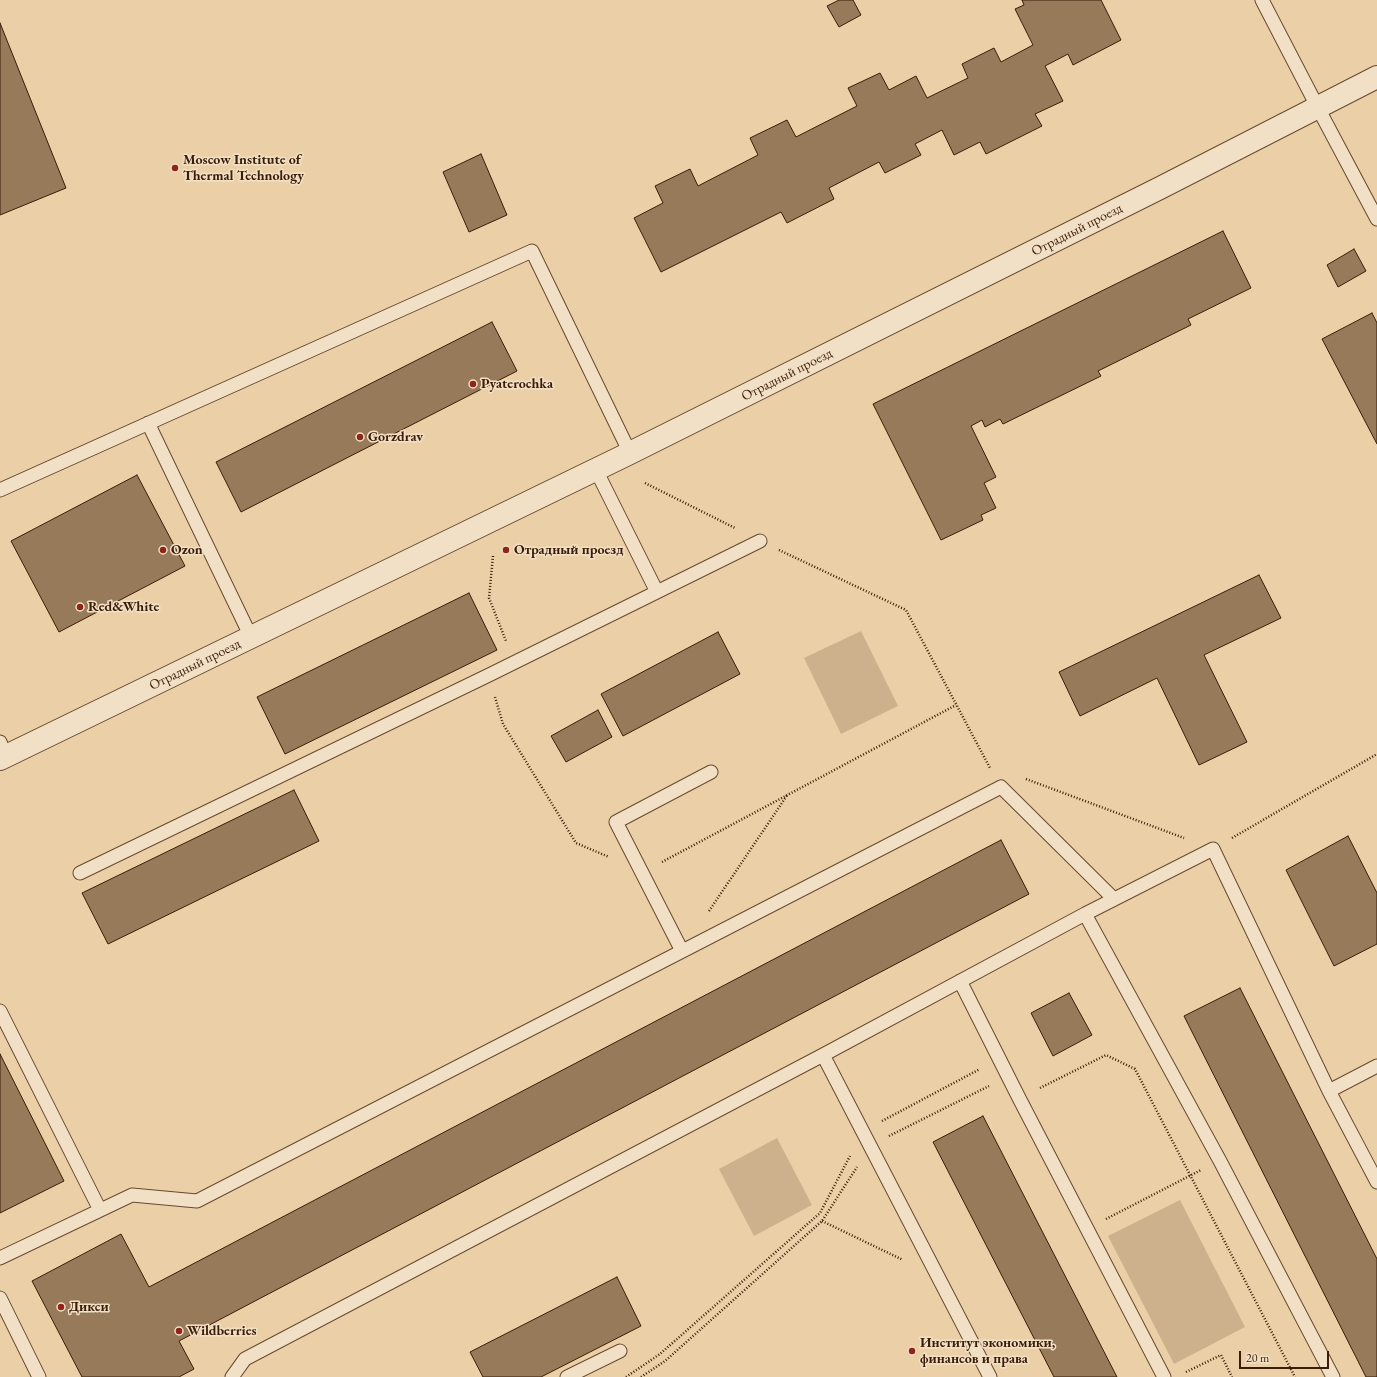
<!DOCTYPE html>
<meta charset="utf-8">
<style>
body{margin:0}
#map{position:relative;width:1377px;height:1377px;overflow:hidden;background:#ebd0a7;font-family:"EB Garamond",serif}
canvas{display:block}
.scale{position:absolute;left:1239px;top:1351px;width:90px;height:18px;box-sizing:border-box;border:2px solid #3b1c06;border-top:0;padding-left:5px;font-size:12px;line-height:14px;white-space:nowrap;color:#3b1c06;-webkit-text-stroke:3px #f2e0c6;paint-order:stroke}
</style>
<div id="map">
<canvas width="1377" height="1377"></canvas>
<div class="scale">20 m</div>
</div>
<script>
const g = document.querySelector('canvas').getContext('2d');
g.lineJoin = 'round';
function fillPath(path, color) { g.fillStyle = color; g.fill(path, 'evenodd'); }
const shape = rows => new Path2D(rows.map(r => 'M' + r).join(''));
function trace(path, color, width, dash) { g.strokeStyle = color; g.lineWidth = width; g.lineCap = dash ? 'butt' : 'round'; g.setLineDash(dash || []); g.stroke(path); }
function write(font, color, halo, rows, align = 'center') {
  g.font = font + ' "EB Garamond",serif'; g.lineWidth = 3; g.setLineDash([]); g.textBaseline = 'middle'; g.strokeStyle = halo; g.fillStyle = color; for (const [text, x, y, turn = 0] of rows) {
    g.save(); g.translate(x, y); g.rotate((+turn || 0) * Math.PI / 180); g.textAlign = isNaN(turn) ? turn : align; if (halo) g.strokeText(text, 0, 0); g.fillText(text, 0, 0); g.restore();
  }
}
fillPath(shape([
 [861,631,898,706,841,734,804,658],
 [777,1138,812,1205,754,1236,719,1169],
 [1180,1200,1245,1327,1174,1364,1108,1236]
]), '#cdb18c');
const building = shape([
 [839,0,853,0,861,15,839,27,827,6,839,0],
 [1022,0,1101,0,1121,40,1073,65,1068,54,1045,66,1063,101,1035,114,1042,126,986,154,980,142,954,155,942,130,915,144,921,155,885,173,879,162,829,188,834,199,787,223,781,212,661,272,634,218,663,203,655,186,690,169,698,186,758,155,750,138,787,120,796,137,857,106,848,88,880,73,889,90,916,76,927,98,968,78,962,64,994,48,1001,62,1033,45,1015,9,1024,5,1022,0],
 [0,23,66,188,0,215,0,23],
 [481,154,507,215,469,232,443,172,481,154],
 [1223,231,1251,288,1188,319,1191,325,1098,371,1101,376,1003,424,1000,419,985,427,982,420,971,426,996,477,984,483,996,508,981,515,983,520,941,540,873,404,1223,231],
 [1354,249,1366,271,1338,287,1327,265,1354,249],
 [1372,313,1377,323,1377,444,1322,339,1372,313],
 [492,322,517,371,241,512,216,462,492,322],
 [137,475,185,566,59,632,11,541,137,475],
 [1259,575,1281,618,1204,655,1247,742,1199,765,1157,678,1080,716,1059,672,1259,575],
 [469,593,497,650,285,754,257,697,469,593],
 [718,632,740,674,623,736,601,694,718,632],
 [598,710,612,737,566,762,551,736,598,710],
 [294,790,319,841,108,944,82,893,294,790],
 [1348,836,1377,893,1377,944,1334,966,1286,870,1348,836],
 [1001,840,1029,894,179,1341,194,1369,179,1377,82,1377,32,1281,121,1234,149,1287,1001,840],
 [1240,988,1377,1259,1377,1377,1366,1377,1184,1016,1240,988],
 [1069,993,1092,1035,1053,1056,1031,1013,1069,993],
 [0,1054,64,1181,0,1213,0,1054],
 [983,1116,1117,1377,1054,1377,933,1142,983,1116],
 [617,1277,641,1326,541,1377,483,1377,470,1352,617,1277]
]);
fillPath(building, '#977a5a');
trace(building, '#3b1c06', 1);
const service = shape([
 [1262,0,1318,108,1377,219],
 [148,423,251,637],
 [596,470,657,592],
 [0,490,532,251,630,453],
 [0,742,6,756],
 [80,873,489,675,760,541],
 [1085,914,1220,1161,1333,1377],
 [682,951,616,822,711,772],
 [960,981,1019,1098,1164,1377],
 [0,1011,100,1210],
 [823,1055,990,1377],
 [1329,1091,1377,1182],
 [0,1258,132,1195,197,1201,1001,787,1114,899],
 [0,1298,39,1377],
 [232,1377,245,1359,823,1055,1085,914,1213,849,1329,1091,1377,1066],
 [567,1377,620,1351]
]);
const minor = shape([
 [0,759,630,453,1160,188,1377,77]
]);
trace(service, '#67492e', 15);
trace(minor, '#67492e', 24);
trace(shape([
 [645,483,735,528],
 [779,550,906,610,990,768],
 [493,556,489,598,506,641],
 [495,697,503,724,576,843,609,857],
 [1026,779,1184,838],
 [1232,838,1377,754],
 [662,862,956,705],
 [709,911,788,794],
 [1040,1088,1106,1055,1135,1069,1295,1377],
 [882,1121,980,1069],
 [889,1136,989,1086],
 [1106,1219,1201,1170],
 [822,1221,903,1260],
 [1186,1372,1221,1355,1232,1377],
 [626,1377,660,1354,820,1213,850,1156],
 [641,1377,665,1361,822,1221,857,1167]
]), '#3b1c06', 2.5, [1, 2]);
trace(service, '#f2e0c6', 13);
trace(minor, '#f2e0c6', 22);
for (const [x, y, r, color] of [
 [175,168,4,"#8f2418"],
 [473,384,4,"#8f2418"],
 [360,437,4,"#8f2418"],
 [163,550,4,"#8f2418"],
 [506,550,4,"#8f2418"],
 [80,607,4,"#8f2418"],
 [61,1307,4,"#8f2418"],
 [179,1331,4,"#8f2418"],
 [912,1351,4,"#8f2418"]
]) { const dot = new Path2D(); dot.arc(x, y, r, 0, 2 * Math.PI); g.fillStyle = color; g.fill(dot); trace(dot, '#f2e0c6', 1.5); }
write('bold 14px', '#3b1c06', '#f2e0c6', [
 ["Moscow Institute of",183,160],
 ["Thermal Technology",183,176],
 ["Pyaterochka",481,384],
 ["Gorzdrav",368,437],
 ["Ozon",171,550],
 ["Отрадный проезд",514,550],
 ["Red&White",88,607],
 ["Дикси",69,1307],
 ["Wildberries",187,1331],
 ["Институт экономики,",920,1343],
 ["финансов и права",920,1359]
], 'left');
write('14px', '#3b1c06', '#f2e0c6', [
 ["Отрадный проезд",1077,230,-27],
 ["Отрадный проезд",787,375,-27],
 ["Отрадный проезд",195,665,-26]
]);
</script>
